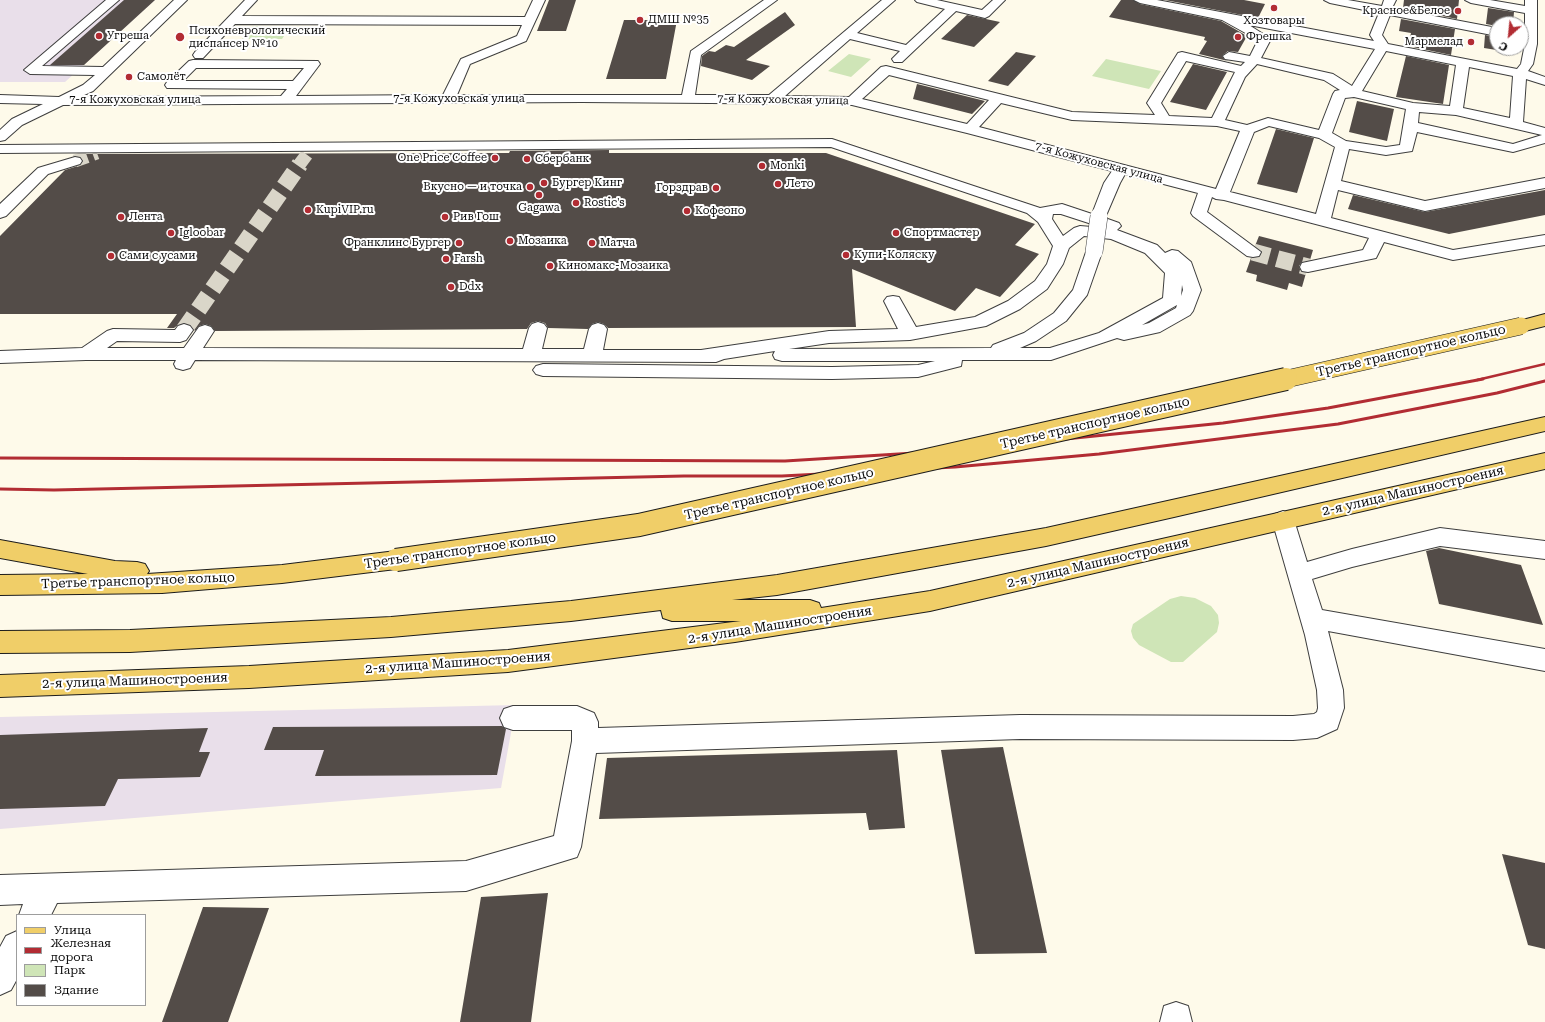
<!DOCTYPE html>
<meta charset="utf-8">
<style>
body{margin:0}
#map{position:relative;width:1545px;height:1022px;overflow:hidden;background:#fefaea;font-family:"Roboto Serif",serif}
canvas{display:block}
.legend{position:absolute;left:16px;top:914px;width:130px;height:92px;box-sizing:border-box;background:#fff;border:1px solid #9d9d9d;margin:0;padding:5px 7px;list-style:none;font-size:12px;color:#0b0b0b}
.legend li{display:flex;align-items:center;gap:8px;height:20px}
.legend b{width:20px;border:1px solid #9d9d9d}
.north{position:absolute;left:1489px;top:16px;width:40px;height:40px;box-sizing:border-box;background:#fff;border:1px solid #9d9d9d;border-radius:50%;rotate:207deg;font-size:11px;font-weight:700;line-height:16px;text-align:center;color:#0b0b0b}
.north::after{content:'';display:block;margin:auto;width:14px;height:18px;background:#b22c33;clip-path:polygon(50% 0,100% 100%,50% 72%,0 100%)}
</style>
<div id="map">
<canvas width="1545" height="1022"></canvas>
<ul class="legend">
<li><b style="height:5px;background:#f0ce68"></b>Улица</li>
<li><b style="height:5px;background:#b22c33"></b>Железная дорога</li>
<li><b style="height:11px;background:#cfe5b7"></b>Парк</li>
<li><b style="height:11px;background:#534c48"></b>Здание</li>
</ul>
<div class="north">С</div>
</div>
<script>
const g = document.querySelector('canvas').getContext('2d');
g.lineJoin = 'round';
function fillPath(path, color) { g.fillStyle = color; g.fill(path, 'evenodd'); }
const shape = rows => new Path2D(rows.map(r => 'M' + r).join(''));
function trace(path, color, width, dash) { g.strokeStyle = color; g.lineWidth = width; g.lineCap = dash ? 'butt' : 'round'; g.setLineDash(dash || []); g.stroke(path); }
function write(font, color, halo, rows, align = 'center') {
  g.font = font + ' "Roboto Serif",serif'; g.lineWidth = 4; g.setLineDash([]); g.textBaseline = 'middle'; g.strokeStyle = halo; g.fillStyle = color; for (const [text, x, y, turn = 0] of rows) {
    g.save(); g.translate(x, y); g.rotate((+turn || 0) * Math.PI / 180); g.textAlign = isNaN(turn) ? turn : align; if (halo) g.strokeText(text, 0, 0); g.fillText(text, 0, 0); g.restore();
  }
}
fillPath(shape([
 [0,0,155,0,65,82,0,82],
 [516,705,501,788,0,829,0,717]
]), '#e9dfea');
fillPath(shape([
 [253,26,262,26,286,33,282,39,242,39],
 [849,54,871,59,851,77,828,71],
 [1106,59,1161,71,1149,89,1092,76],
 [1181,596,1195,598,1211,606,1218,615,1219,623,1217,632,1183,662,1171,662,1139,645,1133,638,1131,631,1133,624,1170,599]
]), '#cfe5b7');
fillPath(shape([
 [124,0,155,0,84,65,50,65],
 [549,0,576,0,566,31,537,31],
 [1121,0,1133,0,1140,4,1221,21,1247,36,1238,52,1228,51,1222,56,1225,60,1232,62,1199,54,1207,41,1204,40,1205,37,1109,17],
 [1165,0,1244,0,1265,4,1258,18],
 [1404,0,1459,0,1457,19,1403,8],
 [1488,8,1514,12,1513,24,1497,24,1497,26,1486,24],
 [785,12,795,25,746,60,770,66,752,80,701,66,702,56,709,51,715,52,726,45,734,47],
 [967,15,1000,22,974,47,941,39],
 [1401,19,1455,29,1451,55,1408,46,1411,33,1399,31],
 [624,20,677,20,666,79,606,79],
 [1485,35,1497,37,1497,48,1510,48,1509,52,1484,48],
 [1016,52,1036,56,1008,86,988,81],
 [1406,56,1449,65,1443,104,1396,97],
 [1193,64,1227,72,1206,110,1170,102],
 [917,84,985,101,972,114,913,99],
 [1357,101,1394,109,1387,141,1349,132],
 [1276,129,1314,138,1297,193,1257,184],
 [609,150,609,153,826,153,1035,224,1015,245,1039,254,1000,297,976,288,955,311,852,269,856,327,608,328,604,324,598,322,592,324,588,329,548,328,545,323,538,321,531,323,527,329,215,331,211,326,205,324,199,326,195,331,191,325,184,323,178,325,174,328,167,328,177,314,0,314,0,236,65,170,81,165,83,160,79,156,81,154,509,153,510,151],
 [1545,190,1545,215,1449,234,1348,209,1353,195,1425,212],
 [1259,236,1313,250,1310,260,1302,262,1299,266,1301,272,1306,273,1302,287,1289,283,1287,290,1256,281,1257,275,1246,272,1251,258,1259,257,1262,253,1255,246],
 [1439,548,1521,565,1543,625,1439,604,1426,551],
 [502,726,506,729,497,775,315,776,324,750,264,750,273,727],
 [208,728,199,752,210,752,200,777,118,779,105,806,0,809,0,735],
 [1003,747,1047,953,975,954,941,750],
 [897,750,905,828,869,830,866,813,599,819,607,758],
 [1502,854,1545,863,1545,949,1528,945],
 [548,893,531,1022,460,1022,481,897],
 [203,907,269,908,228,1022,162,1022]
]), '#534c48');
trace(shape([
 [75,161,97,153],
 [299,165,308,153]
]), '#dad6c9', 13, [13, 6]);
trace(shape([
 [1253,252,1308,267],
 [184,330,300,164]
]), '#dad6c9', 17, [17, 8]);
const minor = shape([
 [106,0,119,0,42,66,103,67,174,0,187,0,93,91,80,97,281,96,287,89,167,88,165,85,167,82,189,61,193,60,318,61,320,64,296,96,443,95,461,59,517,36,522,25,235,24,203,58,195,58,193,55,195,52,245,0,257,0,242,16,525,17,533,0,545,0,526,41,470,64,457,95,682,95,691,51,764,0,777,0,701,55,695,95,769,95,882,0,895,0,857,33,906,45,945,9,917,2,915,0,937,0,982,10,993,0,1005,0,989,16,985,18,956,11,902,62,894,62,892,59,900,51,850,39,785,96,849,97,881,67,886,66,1072,112,1155,115,1147,103,1178,53,1182,52,1241,66,1245,62,1225,59,1223,56,1229,52,1250,56,1258,40,1222,20,1140,3,1134,0,1157,0,1374,41,1370,35,1379,13,1330,3,1324,0,1348,0,1382,6,1384,0,1396,0,1392,8,1497,28,1497,36,1390,15,1382,35,1388,44,1517,69,1521,64,1525,44,1525,13,1471,3,1465,0,1490,0,1525,6,1525,0,1537,0,1537,44,1533,64,1528,71,1545,77,1545,85,1526,79,1523,122,1545,128,1545,143,1513,152,1417,132,1412,151,1386,155,1349,149,1341,181,1425,201,1545,178,1545,188,1425,211,1338,190,1331,218,1453,250,1545,235,1545,245,1453,260,1384,242,1376,258,1308,272,1302,271,1300,267,1302,263,1363,250,1369,238,1224,200,1216,199,1212,197,1207,212,1261,252,1259,256,1253,257,1247,256,1193,216,1191,213,1198,193,1125,174,1120,183,1105,218,1119,223,1121,226,1117,230,1157,245,1165,253,1172,250,1178,251,1191,262,1201,290,1193,311,1190,315,1160,332,1124,340,1117,338,1051,360,962,360,961,366,918,377,832,379,543,376,536,374,533,370,536,366,543,364,832,367,918,365,935,361,782,361,775,359,773,355,775,351,724,359,716,362,195,360,190,368,183,370,176,368,174,364,176,360,86,360,0,363,0,351,82,348,107,331,113,329,175,330,178,326,184,324,190,326,193,330,186,340,180,342,117,341,107,348,184,348,199,327,205,325,211,327,214,331,203,348,523,349,529,328,532,324,538,322,544,324,547,328,542,349,584,349,589,329,592,325,598,323,604,325,607,329,603,350,701,350,829,331,898,329,884,301,887,297,893,296,899,297,916,327,975,317,1008,301,1035,281,1047,264,1053,246,1038,222,1027,213,831,147,0,153,0,145,832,139,1040,208,1062,204,1092,214,1104,183,1112,171,967,133,852,105,837,104,582,102,63,105,22,125,5,140,0,141,0,130,12,119,43,104,0,103,0,95,59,97,83,85,95,75,30,74,24,70,106,0],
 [1249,25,1375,49,1352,86,1333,74,1261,58,1271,39,1249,25],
 [1386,51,1456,65,1450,106,1413,103,1362,91,1386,51],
 [1186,61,1235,72,1212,118,1169,116,1161,103,1186,61],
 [1257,64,1324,80,1340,90,1335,91,1333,94,1319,130,1268,118,1247,125,1225,120,1245,77,1257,64],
 [1469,67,1513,76,1510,118,1463,108,1469,67],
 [196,68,304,68,293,81,183,81,196,68],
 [889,75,989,100,967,124,862,99,889,75],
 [1354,97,1406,109,1400,145,1386,147,1346,141,1332,133,1345,98,1354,97],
 [1001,103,1072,120,1217,126,1240,131,1216,189,979,127,1001,103],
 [1419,112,1456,115,1542,135,1513,144,1418,123,1419,112],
 [1269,126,1319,138,1335,147,1316,214,1230,192,1254,132,1269,126],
 [1053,214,1061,214,1104,228,1080,226,1074,228,1063,236,1052,219,1053,214],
 [1084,236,1111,239,1145,253,1165,273,1163,298,1099,333,1050,348,1020,348,1036,341,1066,321,1087,295,1102,252,1100,248,1094,247,1088,248,1086,252,1073,290,1054,313,1024,333,993,345,991,348,789,349,829,343,910,340,986,326,1020,309,1047,289,1063,264,1069,248,1084,236],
 [1182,285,1183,290,1181,296,1182,285],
 [1177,305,1176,308,1149,323,1142,325,1177,305],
 [75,157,80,158,82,161,80,164,48,174,6,216,0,218,0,204,38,168,75,157],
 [1283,511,1291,514,1294,520,1307,562,1352,549,1440,528,1545,541,1545,559,1440,546,1352,567,1312,579,1322,610,1545,649,1545,671,1328,631,1343,690,1344,708,1337,729,1317,738,1293,740,1020,739,596,753,581,847,577,857,466,891,57,903,51,915,19,915,23,904,0,905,0,875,466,861,554,836,572,741,572,730,513,730,504,727,500,718,504,709,513,706,577,706,594,713,598,722,598,728,1020,715,1293,716,1314,714,1317,712,1318,708,1317,690,1305,635,1272,520,1275,514,1283,511],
 [17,931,17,979,11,990,0,995,0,947,6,936,17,931],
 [1176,1002,1188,1006,1192,1022,1160,1022,1164,1006,1176,1002]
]);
const major = shape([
 [1545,314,1545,326,1521,332,1515,330,1512,326,1515,322,1545,314],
 [1545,417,1545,431,1174,517,1046,546,777,595,732,600,810,600,819,603,821,608,930,591,1545,453,1545,469,930,611,735,642,508,672,249,688,0,697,0,675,249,666,508,650,741,621,672,621,663,618,661,610,571,621,391,637,130,652,0,653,0,631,130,630,391,617,571,601,777,575,1046,528,1545,417],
 [0,540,115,561,137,562,145,564,149,571,147,574,282,565,396,551,404,553,408,560,404,567,396,569,282,583,162,593,0,595,0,575,88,574,0,558,0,540]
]);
trace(minor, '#3e3e3e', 2);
trace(major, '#1c1c1c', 2);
fillPath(minor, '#fff');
fillPath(major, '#f0ce68');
trace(shape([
 [1477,380,1545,364]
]), '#b22c33', 2.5);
trace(shape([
 [0,458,785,461,947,451,1223,423,1328,408,1483,379],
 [0,489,54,490,684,476,782,476,955,467,1099,454,1338,424,1497,393,1545,381]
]), '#b22c33', 3);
const minorBridge = shape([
 [1094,252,1099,216]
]);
const majorBridgeFar1 = shape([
 [1282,380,1521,326]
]);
const majorBridge = shape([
 [396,560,639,525,1286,379]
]);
trace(minorBridge, '#3e3e3e', 18, []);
trace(majorBridgeFar1, '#1c1c1c', 18, []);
trace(majorBridge, '#1c1c1c', 24, []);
trace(minorBridge, '#fff', 17);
trace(majorBridgeFar1, '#f0ce68', 17);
trace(majorBridge, '#f0ce68', 22);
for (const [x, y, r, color] of [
 [1274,8,4,"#b22c33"],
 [1458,11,4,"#b22c33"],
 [640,20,4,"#b22c33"],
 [99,36,4,"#b22c33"],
 [180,37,5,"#b22c33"],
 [1238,37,4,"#b22c33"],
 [1471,42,4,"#b22c33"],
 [129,77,4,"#b22c33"],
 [495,158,4,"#b22c33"],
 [527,159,4,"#b22c33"],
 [762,166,4,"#b22c33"],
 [544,183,4,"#b22c33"],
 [778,184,4,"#b22c33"],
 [530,187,4,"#b22c33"],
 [716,188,4,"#b22c33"],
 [539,195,4,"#b22c33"],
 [576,203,4,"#b22c33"],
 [308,210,4,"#b22c33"],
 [687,211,4,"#b22c33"],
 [121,217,4,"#b22c33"],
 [445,217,4,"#b22c33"],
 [171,233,4,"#b22c33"],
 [896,233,4,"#b22c33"],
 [510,241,4,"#b22c33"],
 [459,243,4,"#b22c33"],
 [592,243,4,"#b22c33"],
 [846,255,4,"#b22c33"],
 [111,256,4,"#b22c33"],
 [446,259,4,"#b22c33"],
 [550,266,4,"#b22c33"],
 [451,287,4,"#b22c33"]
]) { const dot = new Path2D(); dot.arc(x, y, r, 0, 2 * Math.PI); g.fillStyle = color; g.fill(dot); trace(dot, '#fff', 1.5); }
write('11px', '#0b0b0b', '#fff', [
 ["Красное&Белое",1450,11,"right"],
 ["ДМШ №35",648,20],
 ["Хозтовары",1274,21,"center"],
 ["Психоневрологический",189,31],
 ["диспансер №10",189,44],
 ["Угреша",107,36],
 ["Фрешка",1246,37],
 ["Мармелад",1463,42,"right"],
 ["Самолёт",137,77],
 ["One Price Coffee",487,158,"right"],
 ["Сбербанк",535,159],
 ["Monki",770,166],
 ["Бургер Кинг",552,183],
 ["Лето",786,184],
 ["Вкусно — и точка",522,187,"right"],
 ["Горздрав",708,188,"right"],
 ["Rostic's",584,203],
 ["Gagawa",539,208,"center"],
 ["KupiVIP.ru",316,210],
 ["Кофеоно",695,211],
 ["Лента",129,217],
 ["Рив Гош",453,217],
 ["Igloobar",179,233],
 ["Спортмастер",904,233],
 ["Мозаика",518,241],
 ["Франклинс Бургер",451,243,"right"],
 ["Матча",600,243],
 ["Купи-Коляску",854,255],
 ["Сами с усами",119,256],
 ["Farsh",454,259],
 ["Киномакс-Мозаика",558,266],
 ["Ddx",459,287]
], 'left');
write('11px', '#0b0b0b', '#fff', [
 ["7-я Кожуховская улица",459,99],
 ["7-я Кожуховская улица",135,100],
 ["7-я Кожуховская улица",783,100,1],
 ["7-я Кожуховская улица",1099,163,15]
]);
write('13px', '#0b0b0b', '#fff', [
 ["Третье транспортное кольцо",1411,351,-13],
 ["Третье транспортное кольцо",1095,423,-13],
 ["2-я улица Машиностроения",1413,491,-13],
 ["Третье транспортное кольцо",779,494,-13],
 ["Третье транспортное кольцо",460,551,-8],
 ["2-я улица Машиностроения",1098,563,-13],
 ["Третье транспортное кольцо",138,581,-2],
 ["2-я улица Машиностроения",780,625,-9],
 ["2-я улица Машиностроения",458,663,-4],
 ["2-я улица Машиностроения",135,681,-2]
]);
</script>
